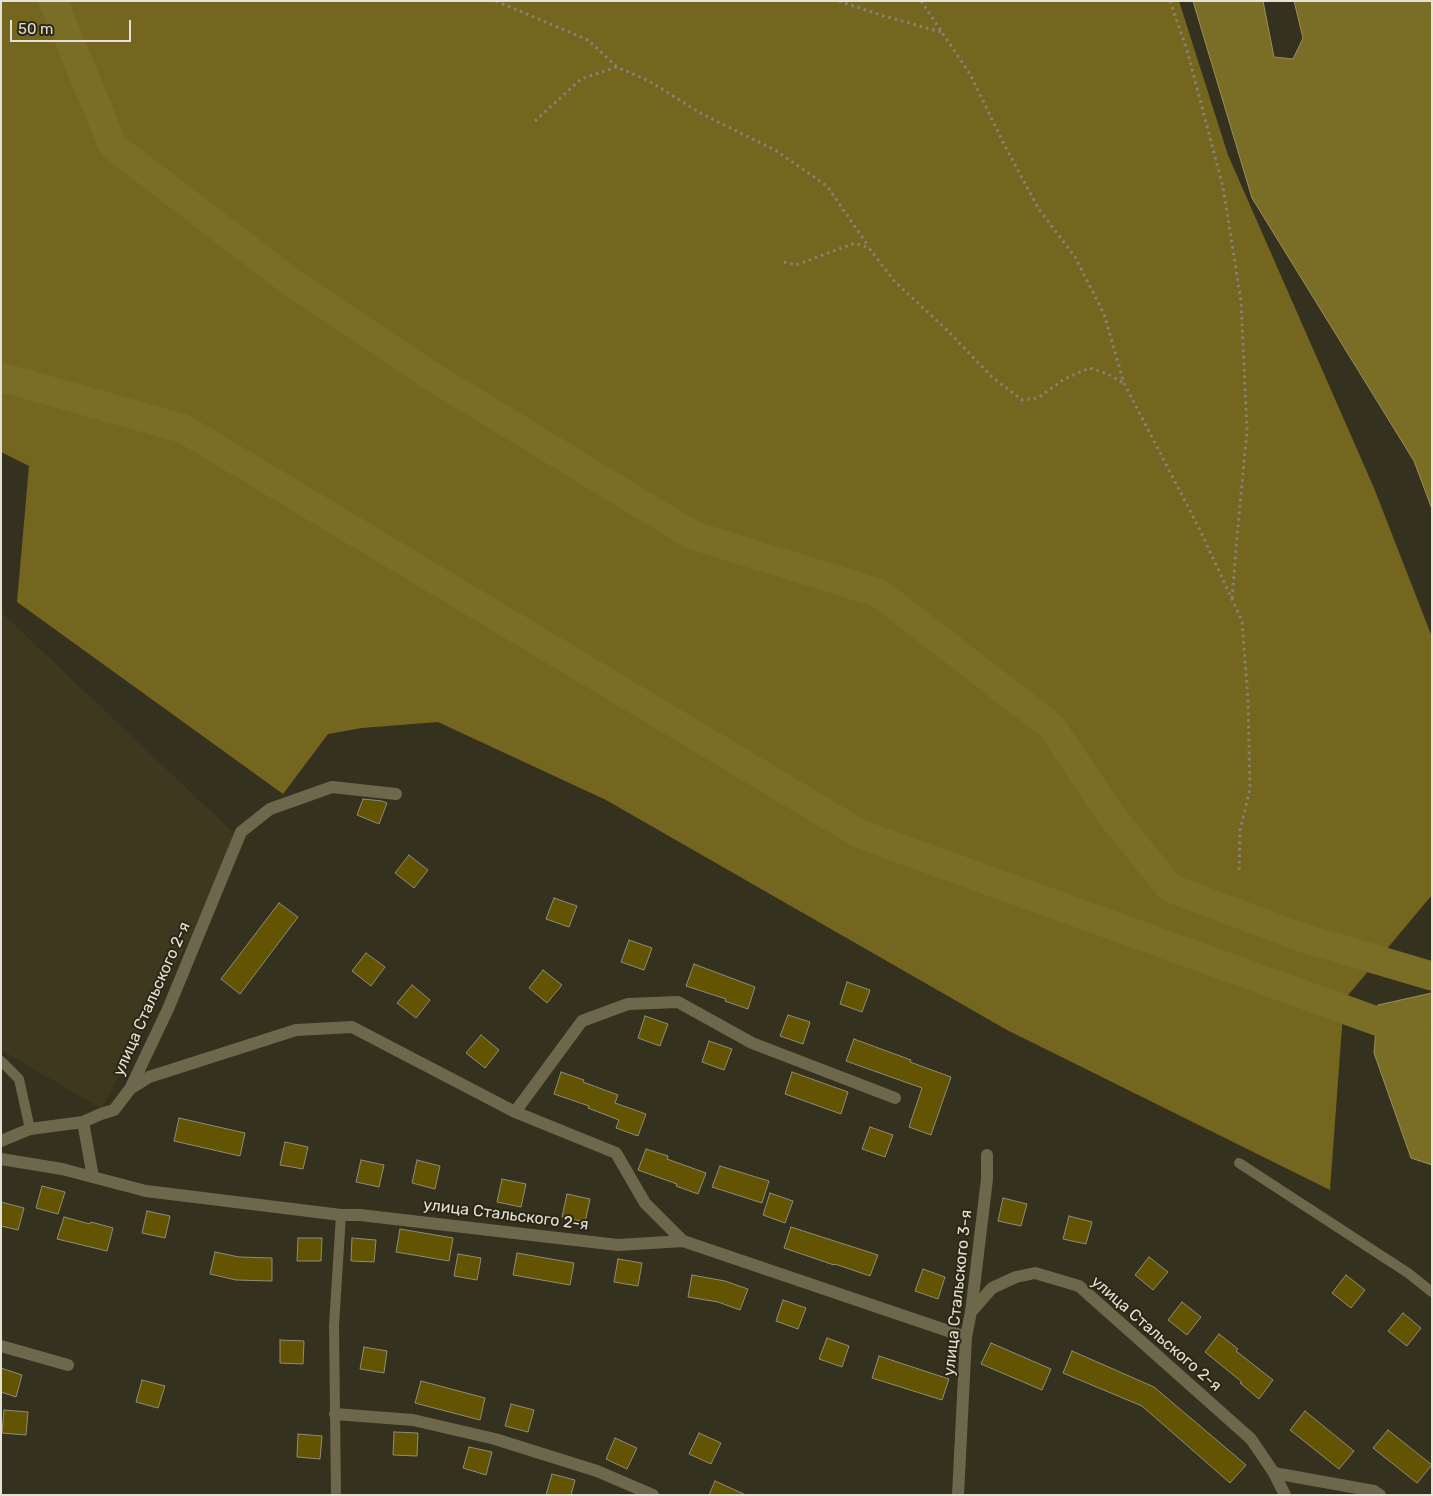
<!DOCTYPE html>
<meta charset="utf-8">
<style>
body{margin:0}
#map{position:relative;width:1433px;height:1496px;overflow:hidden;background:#35311f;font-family:Rubik,sans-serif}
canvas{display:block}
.frame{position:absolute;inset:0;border:2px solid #e4e2d7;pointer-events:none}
.scale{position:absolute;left:10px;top:20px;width:121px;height:22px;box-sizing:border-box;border:2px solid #e4e2d7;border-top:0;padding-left:6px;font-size:15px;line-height:18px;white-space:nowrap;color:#e4e2d7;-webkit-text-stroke:4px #2b2715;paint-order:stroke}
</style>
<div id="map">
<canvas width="1433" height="1496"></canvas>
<div class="frame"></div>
<div class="scale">50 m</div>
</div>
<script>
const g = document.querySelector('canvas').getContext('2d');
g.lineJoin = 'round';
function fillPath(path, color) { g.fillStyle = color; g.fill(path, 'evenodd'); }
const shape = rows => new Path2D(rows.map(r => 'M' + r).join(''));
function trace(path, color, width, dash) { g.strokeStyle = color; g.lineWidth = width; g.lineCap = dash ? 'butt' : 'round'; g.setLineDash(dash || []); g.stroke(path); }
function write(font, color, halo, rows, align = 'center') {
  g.font = font + ' Rubik,sans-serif'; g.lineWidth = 4; g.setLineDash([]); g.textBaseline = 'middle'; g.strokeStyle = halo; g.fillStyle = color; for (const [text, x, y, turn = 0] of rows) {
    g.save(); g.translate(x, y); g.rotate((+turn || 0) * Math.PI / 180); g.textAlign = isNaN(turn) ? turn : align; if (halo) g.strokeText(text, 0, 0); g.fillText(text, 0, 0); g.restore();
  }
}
fillPath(shape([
 [1,612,240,839,102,1109,1,1050]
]), '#3d381e');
fillPath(shape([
 [1,1,1179,1,1228,155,1374,488,1432,637,1432,895,1344,1000,1330,1190,1007,1030,606,800,438,722,362,728,328,734,283,794,17,602,29,466,1,452]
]), '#74661e');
const water = shape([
 [1193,1,1263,1,1274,57,1293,59,1303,38,1294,1,1432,1,1432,509,1414,461,1252,198,1193,1],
 [1432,993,1432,1165,1411,1158,1374,1053,1378,1005,1432,993]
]);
fillPath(water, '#7a6d26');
trace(water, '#9a905b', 1);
trace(shape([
 [53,1,113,146,291,282,428,374,692,535,879,593,1051,726,1111,815,1170,888,1300,937,1432,976],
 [1,377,184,429,860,834,1432,1041]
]), '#7a6d26', 29);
const building = shape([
 [363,799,382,801,387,803,379,824,357,815,363,799],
 [409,855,428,870,414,888,395,873,409,855],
 [554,898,577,906,569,927,546,919,554,898],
 [279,903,298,917,240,994,221,979,279,903],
 [629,940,652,948,644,970,621,962,629,940],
 [366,953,385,967,371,986,352,971,366,953],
 [694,964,755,987,748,1009,725,1001,726,999,686,986,694,964],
 [543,970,562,985,547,1003,529,988,543,970],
 [847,982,870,990,862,1012,840,1004,847,982],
 [412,985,430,1000,416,1018,397,1003,412,985],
 [788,1015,810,1022,803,1044,780,1036,788,1015],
 [645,1016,668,1024,660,1046,638,1038,645,1016],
 [481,1035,499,1050,485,1068,466,1053,481,1035],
 [854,1039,911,1060,910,1062,951,1077,931,1135,909,1127,922,1088,846,1061,854,1039],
 [709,1041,732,1049,724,1070,702,1062,709,1041],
 [561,1072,584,1080,583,1082,618,1095,615,1103,646,1114,638,1136,616,1128,619,1120,588,1108,589,1106,554,1094,561,1072],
 [792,1072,848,1092,841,1114,785,1094,792,1072],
 [179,1118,245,1133,240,1156,174,1141,179,1118],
 [870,1127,893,1135,885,1157,862,1149,870,1127],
 [285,1142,308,1147,303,1169,280,1165,285,1142],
 [646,1149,668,1156,667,1159,706,1173,698,1194,676,1186,677,1184,638,1170,646,1149],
 [361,1160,384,1165,379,1187,356,1182,361,1160],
 [417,1160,440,1166,435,1189,412,1183,417,1160],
 [720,1166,769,1181,762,1203,712,1187,720,1166],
 [502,1179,526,1184,521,1207,497,1202,502,1179],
 [42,1186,65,1192,58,1214,36,1208,42,1186],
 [770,1193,793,1201,785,1223,763,1215,770,1193],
 [567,1194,590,1199,585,1222,562,1217,567,1194],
 [1003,1198,1027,1204,1021,1226,998,1221,1003,1198],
 [1,1202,24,1208,18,1230,1,1226,1,1202],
 [147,1211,170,1216,165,1238,142,1233,147,1211],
 [1069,1216,1092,1222,1086,1244,1063,1239,1069,1216],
 [64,1217,90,1224,91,1222,113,1228,107,1251,57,1239,64,1217],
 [791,1227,878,1255,870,1276,835,1264,834,1265,784,1248,791,1227],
 [400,1229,453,1238,449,1261,396,1252,400,1229],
 [298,1238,322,1238,321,1261,297,1261,298,1238],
 [352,1238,376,1240,374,1262,351,1261,352,1238],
 [215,1252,239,1257,272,1258,272,1281,236,1280,210,1274,215,1252],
 [517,1253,574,1263,570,1285,513,1275,517,1253],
 [458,1254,481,1258,477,1280,454,1276,458,1254],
 [1149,1257,1168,1272,1153,1290,1135,1275,1149,1257],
 [618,1259,642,1263,638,1286,614,1282,618,1259],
 [923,1269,945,1277,938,1299,915,1291,923,1269],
 [692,1275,725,1281,748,1289,740,1310,718,1302,688,1297,692,1275],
 [1346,1275,1365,1290,1351,1308,1332,1293,1346,1275],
 [783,1300,806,1308,798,1329,776,1321,783,1300],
 [1182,1302,1201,1317,1187,1335,1168,1320,1182,1302],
 [1403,1313,1421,1328,1407,1346,1388,1331,1403,1313],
 [1219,1334,1238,1349,1236,1351,1273,1380,1259,1399,1240,1383,1242,1382,1205,1352,1219,1334],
 [827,1338,849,1346,842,1367,819,1359,827,1338],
 [280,1340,304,1341,303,1364,280,1363,280,1340],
 [991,1343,1051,1369,1042,1390,981,1364,991,1343],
 [364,1347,387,1351,384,1373,360,1369,364,1347],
 [1072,1351,1154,1387,1246,1465,1230,1483,1142,1406,1063,1373,1072,1351],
 [879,1356,949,1379,942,1400,872,1378,879,1356],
 [1,1368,22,1375,16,1397,1,1392,1,1368],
 [142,1380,165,1386,158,1408,136,1402,142,1380],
 [421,1381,485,1398,480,1420,415,1403,421,1381],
 [511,1404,534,1410,528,1432,505,1426,511,1404],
 [4,1410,28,1412,26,1435,2,1433,4,1410],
 [1305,1411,1354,1451,1339,1469,1290,1430,1305,1411],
 [1388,1430,1432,1465,1417,1483,1373,1448,1388,1430],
 [394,1432,418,1433,417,1456,393,1455,394,1432],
 [699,1433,721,1443,711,1464,689,1454,699,1433],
 [298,1434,322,1436,320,1459,297,1457,298,1434],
 [615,1438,637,1448,627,1469,606,1459,615,1438],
 [469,1447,492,1452,486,1475,463,1468,469,1447],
 [552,1474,575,1480,571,1495,546,1495,552,1474],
 [715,1481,746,1495,709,1495,715,1481]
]);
fillPath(building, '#625402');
trace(building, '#908c77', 1);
trace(shape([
 [496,1,588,40,617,67],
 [839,1,884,16,941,32],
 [921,1,970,74,1004,144,1038,208,1075,257,1104,314,1124,383,1200,530,1242,621,1248,700,1250,789,1240,830,1239,871],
 [1170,1,1187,50,1223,187,1241,301,1247,430,1237,537,1232,599],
 [535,121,581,79,617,67,649,81,702,114,775,150,827,186,869,247],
 [784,262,796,265,855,243,869,248,895,282,946,329,991,376,1022,400,1038,398,1064,379,1090,368,1108,374,1123,383]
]), '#868374', 3, [2.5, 4]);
trace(shape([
 [1,1061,19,1079,30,1129],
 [1239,1163,1408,1273,1432,1292],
 [336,1495,334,1325,341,1215]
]), '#6d674c', 10);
trace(shape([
 [130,1089,149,1077,296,1030,352,1027,515,1112,616,1153,645,1203,683,1241],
 [515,1112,582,1021,628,1004,678,1002,752,1043,895,1098],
 [83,1122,93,1177],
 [1,1141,30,1129,83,1122,101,1114,114,1110,130,1089,168,1009,241,832,270,809,332,787,396,794],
 [1,1159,62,1169,146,1191,341,1215,360,1215,618,1245,683,1241,966,1337],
 [971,1312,992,1288,1016,1277,1035,1273,1079,1286,1251,1439,1274,1473,1285,1495],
 [1,1346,68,1365],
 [335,1414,413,1420,495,1439,597,1471,653,1495],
 [1274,1473,1374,1491,1380,1495],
 [958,1495,966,1337,971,1312,987,1179,987,1155]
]), '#6d674c', 12);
write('16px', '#e4e2d7', '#2b2715', [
 ["улица Стальского 2-я",152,999,-66],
 ["улица Стальского 2-я",506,1215,7],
 ["улица Стальского 3-я",958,1293,-84],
 ["улица Стальского 2-я",1156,1334,41]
]);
</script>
